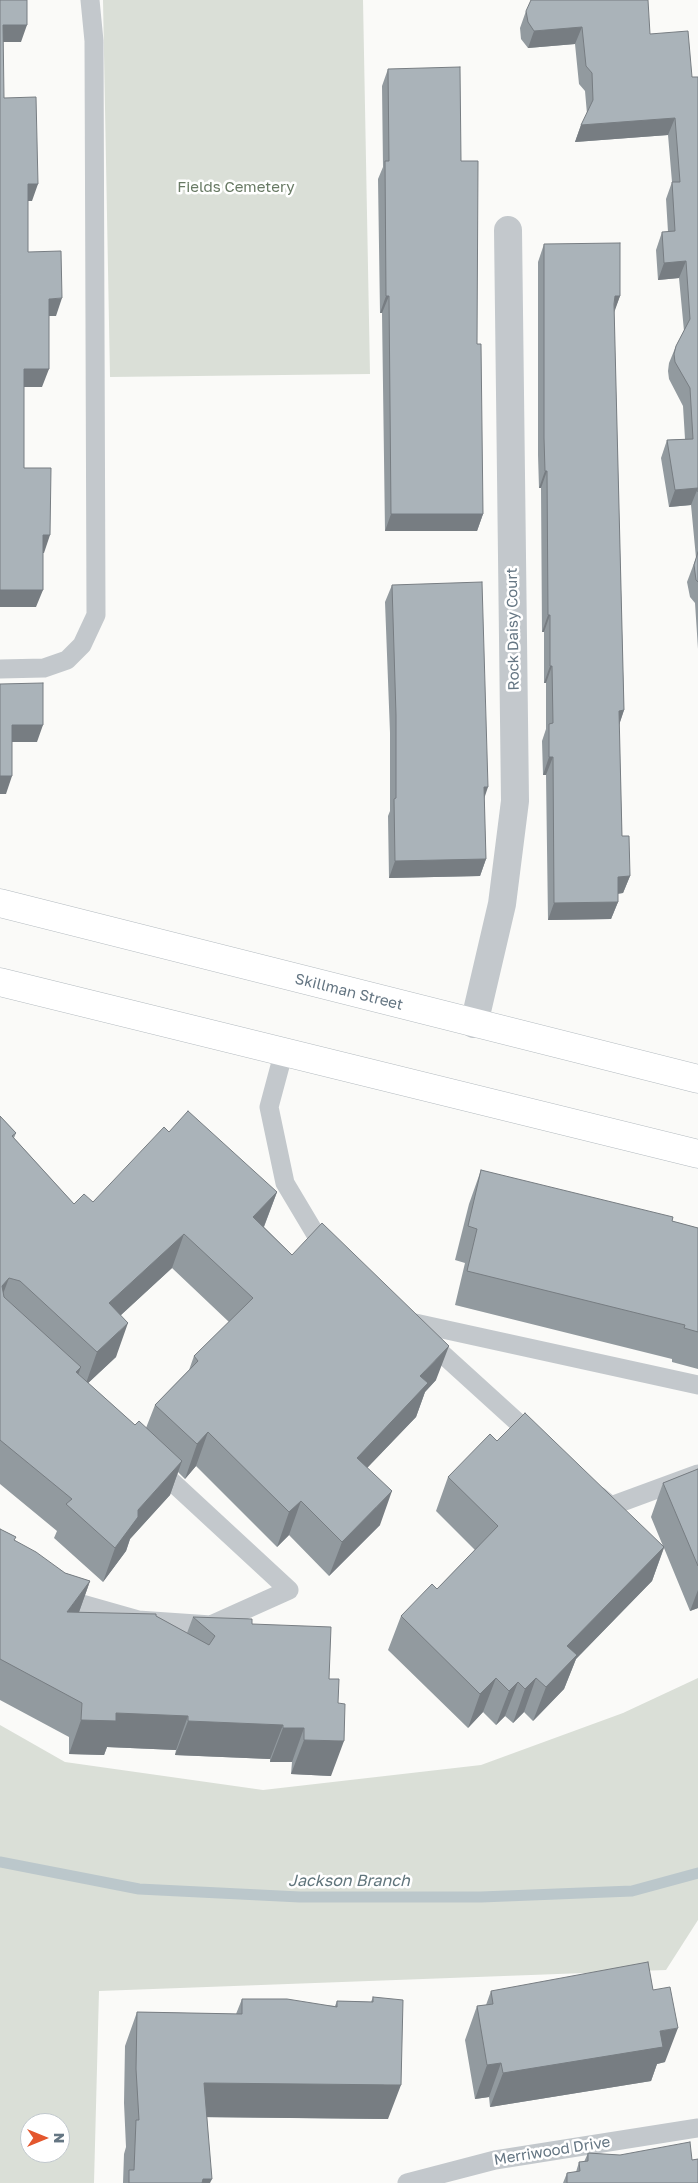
<!DOCTYPE html>
<style>
body{margin:0}
#map{position:relative;width:698px;height:2183px;overflow:hidden;background:#fafaf8;font-family:"Golos Text",sans-serif}
canvas{display:block}
.north{position:absolute;left:20px;top:2113px;width:50px;height:50px;box-sizing:border-box;background:#fff;border:1px solid #c1c8cd;border-radius:50%;rotate:90deg;font-size:14px;font-weight:700;line-height:20px;text-align:center;color:#657683}
.north::after{content:'';display:block;margin:auto;width:18px;height:22px;background:#e4572e;clip-path:polygon(50% 0,100% 100%,50% 72%,0 100%)}
</style>
<div id="map">
<canvas width="698" height="2183"></canvas>
<div class="north">N</div>
</div>
<script>
const g = document.querySelector('canvas').getContext('2d');
g.lineJoin = 'round';
function fillPath(path, color) { g.fillStyle = color; g.fill(path, 'evenodd'); }
const shape = rows => new Path2D(rows.map(r => 'M' + r).join(''));
function trace(path, color, width, dash) { g.strokeStyle = color; g.lineWidth = width; g.lineCap = dash ? 'butt' : 'round'; g.setLineDash(dash || []); g.stroke(path); }
function write(font, color, halo, rows, align = 'center') {
  g.font = font + ' "Golos Text",sans-serif'; g.lineWidth = 5; g.setLineDash([]); g.textBaseline = 'middle'; g.strokeStyle = halo; g.fillStyle = color; for (const [text, x, y, turn = 0] of rows) {
    g.save(); g.translate(x, y); g.rotate((+turn || 0) * Math.PI / 180); g.textAlign = isNaN(turn) ? turn : align; if (halo) g.strokeText(text, 0, 0); g.fillText(text, 0, 0); g.restore();
  }
}
fillPath(shape([
 [103,0,363,0,370,374,110,377],
 [698,1678,698,1920,666,1970,99,1991,94,2183,0,2183,0,1725,65,1762,263,1790,481,1765,623,1713],
 [30,2123,60,2123,60,2153,30,2153]
]), '#dadfd7');
trace(shape([
 [0,1862,139,1889,300,1897,481,1897,632,1891,698,1873]
]), '#bbc7cb', 11);
const secondary = shape([
 [0,903,698,1079],
 [0,982,698,1154]
]);
trace(secondary, '#b3babf', 29);
trace(shape([
 [0,669,44,668,67,660,82,645,96,615,94,41,90,0],
 [284,1051,269,1107,285,1183,322,1245,329,1251],
 [406,1321,698,1385],
 [427,1340,536,1439],
 [599,1496,611,1506,698,1474],
 [57,1597,138,1620,211,1625,289,1590,156,1467],
 [407,2183,495,2160,698,2128]
]), '#c3c8cc', 19);
trace(shape([
 [474,1024,502,904,515,801,508,230]
]), '#c3c8cc', 28);
trace(secondary, '#fff', 28);
fillPath(shape([
 [526,11,650,34,692,77,698,77,698,649,695,603,690,597,687,582,696,558,691,505,669,507,661,458,667,440,685,439,683,406,669,379,668,371,669,363,676,346,684,331,679,278,658,280,656,250,662,232,668,232,666,199,672,182,668,135,575,142,581,125,587,114,585,91,579,84,575,44,528,48,521,39,520,28],
 [388,69,461,161,477,344,483,514,477,531,385,531,382,313,380,313,378,179,383,167,382,86],
 [544,244,620,296,614,311,624,710,619,725,622,836,630,876,623,893,618,894,618,902,611,919,548,920,546,775,543,775,542,741,546,729,546,683,544,683,544,632,542,632,541,488,539,488,538,455,538,262],
 [392,585,484,797,486,859,480,876,389,878,388,816,390,811,390,733,385,602],
 [0,1116,16,1133,14,1138,74,1204,93,1202,169,1132,277,1192,264,1227,292,1255,436,1380,425,1392,416,1417,367,1468,380,1525,329,1576,289,1535,277,1547,196,1466,185,1479,178,1472,170,1495,130,1539,126,1551,103,1582,54,1538,57,1531,0,1484],
 [172,1268,229,1322,194,1356,189,1370,155,1405,146,1428,135,1425,88,1383,116,1357,121,1315],
 [481,1170,698,1228,698,1369,672,1362,672,1359,455,1305,465,1263,455,1260,469,1204],
 [497,1441,663,1546,651,1517,663,1483,698,1469,698,1608,690,1611,664,1548,652,1581,576,1659,564,1689,533,1721,524,1712,513,1723,505,1716,496,1725,483,1712,468,1728,388,1650,401,1616,437,1589,475,1550,436,1511,448,1477],
 [0,1529,16,1537,14,1540,65,1573,90,1581,79,1612,156,1616,187,1633,193,1617,252,1624,329,1679,331,1776,291,1774,292,1762,270,1762,270,1759,175,1755,176,1750,107,1747,104,1755,69,1754,69,1737,0,1700],
 [491,1991,665,2062,657,2064,651,2081,490,2107,489,2097,475,2099,465,2040,477,2006,486,2005],
 [373,1997,388,2119,207,2117,210,2183,123,2183,124,2154,126,2147,124,2103,125,2046,137,2012,236,2014,242,1999,335,2006,337,2001,371,2002],
 [588,2153,692,2160,698,2183,563,2183,567,2173,576,2172,579,2162,584,2162]
]), '#929a9f');
fillPath(shape([
 [3,25,27,25,21,42,0,42],
 [582,27,575,44,528,48,534,31],
 [675,118,668,135,575,142,581,125],
 [28,184,38,184,32,201,21,201],
 [686,261,679,278,658,280,664,263],
 [386,296,389,296,382,313,380,313],
 [615,296,620,296,614,313],
 [62,298,56,316,42,316,49,299],
 [24,369,49,369,42,387,17,387],
 [545,471,547,471,541,488,539,488],
 [698,488,691,505,669,507,675,490],
 [391,514,483,514,477,531,385,531],
 [43,535,50,535,44,553,36,553],
 [0,590,43,590,36,607,0,607],
 [548,615,550,615,544,632,542,632],
 [550,666,552,666,546,683,544,683],
 [624,710,618,728,619,711],
 [12,725,43,725,37,742,5,742],
 [549,757,553,757,546,775,543,775],
 [0,776,12,776,6,794,0,794],
 [484,787,488,787,482,805],
 [486,859,480,876,389,878,395,861],
 [630,876,623,893,611,894,618,877],
 [618,902,611,919,548,920,554,903],
 [277,1192,264,1226,241,1251,253,1217],
 [184,1234,172,1268,97,1337,109,1303],
 [9,1278,0,1302,2,1286],
 [128,1323,116,1357,85,1386,97,1352],
 [449,1346,436,1380,425,1392,416,1417,344,1492,357,1458,420,1376],
 [81,1367,68,1401,76,1372],
 [208,1432,196,1466,185,1479,197,1444],
 [182,1461,170,1495,130,1539,126,1551,103,1582,115,1548,138,1510],
 [392,1491,380,1525,329,1576,342,1542],
 [301,1501,289,1535,277,1547,289,1512],
 [664,1547,652,1581,576,1659,564,1689,533,1721,546,1687,567,1646],
 [90,1581,78,1615,67,1612],
 [698,1590,698,1608,690,1611],
 [496,1678,483,1712,468,1728,480,1694],
 [536,1678,524,1712,513,1723,525,1689],
 [518,1682,505,1716,496,1725,509,1691],
 [116,1713,188,1716,176,1750,107,1747,104,1755,69,1754,81,1720],
 [188,1721,283,1725,270,1759,175,1755],
 [283,1728,304,1728,292,1762,270,1762],
 [304,1740,344,1741,331,1776,291,1774],
 [678,2028,665,2062,657,2064,651,2081,490,2107,503,2073,660,2031],
 [501,2063,489,2097,475,2099,487,2065],
 [204,2083,401,2085,388,2119,192,2117],
 [203,2179,212,2179,210,2183,201,2183]
]), '#777d82');
const building = shape([
 [0,0,27,0,27,25,3,25,4,98,36,97,38,184,28,184,28,252,61,251,62,298,49,299,49,369,24,369,24,468,51,468,50,535,43,535,43,590,0,590,0,0],
 [531,0,648,0,650,34,688,31,692,77,698,77,698,492,698,488,675,490,667,440,693,439,690,388,675,362,674,354,676,346,690,319,686,261,664,263,662,232,675,231,672,182,680,182,675,118,581,125,593,100,592,73,586,66,582,27,534,31,528,22,526,11,531,0],
 [460,67,461,161,478,161,477,344,481,344,483,514,391,514,389,296,386,296,385,161,389,161,388,69,460,67],
 [620,243,620,296,615,296,614,304,624,710,619,711,622,836,629,836,630,876,618,877,618,902,554,903,553,757,549,757,549,724,553,723,552,666,550,666,550,615,548,615,547,471,545,471,544,438,544,244,620,243],
 [698,552,698,582,696,580,694,565,698,552],
 [482,582,488,787,484,787,486,859,395,861,394,799,396,798,396,715,392,585,482,582],
 [43,683,43,725,12,725,12,776,0,776,0,684,43,683],
 [188,1111,277,1192,253,1217,292,1255,322,1223,449,1346,420,1376,428,1383,357,1458,392,1491,342,1542,301,1501,289,1512,208,1432,197,1444,155,1405,198,1361,194,1356,253,1298,184,1234,109,1303,128,1323,97,1352,20,1281,9,1278,2,1286,4,1297,81,1367,76,1372,135,1425,139,1421,182,1461,138,1510,138,1517,115,1548,66,1504,72,1499,0,1440,0,1116,16,1133,12,1136,74,1204,84,1194,93,1202,164,1127,169,1132,188,1111],
 [481,1170,673,1217,672,1221,698,1228,698,1332,684,1328,685,1325,467,1271,477,1229,468,1226,481,1170],
 [525,1413,664,1547,567,1646,577,1655,546,1687,536,1678,525,1689,518,1682,509,1691,496,1678,480,1694,401,1616,432,1584,437,1589,498,1526,448,1477,490,1434,497,1441,525,1413],
 [698,1469,698,1566,663,1483,698,1469],
 [0,1529,16,1537,14,1540,36,1552,65,1573,90,1581,67,1612,156,1614,156,1616,209,1645,215,1636,193,1617,252,1619,252,1624,331,1627,329,1679,339,1679,338,1703,345,1704,344,1741,304,1740,304,1728,283,1728,283,1725,188,1721,188,1716,116,1713,116,1721,81,1720,82,1703,0,1659,0,1529],
 [648,1962,653,1990,670,1987,678,2028,660,2031,663,2047,503,2073,501,2063,487,2065,477,2006,493,2004,491,1991,648,1962],
 [373,1997,403,2000,401,2085,204,2083,212,2179,203,2179,202,2183,129,2183,129,2170,134,2170,136,2120,139,2120,136,2069,137,2012,242,2014,242,1999,287,1999,337,2007,337,2001,373,2002,373,1997],
 [690,2142,692,2160,698,2159,698,2183,567,2183,567,2173,580,2171,579,2162,588,2161,588,2153,620,2155,690,2142]
]);
fillPath(building, '#aab3b9');
trace(building, '#777d82', 1);
write('15px', '#687a64', '#fff', [
 ["Fields Cemetery",236,187]
]);
write('15px', '#657683', '#fff', [
 ["Rock Daisy Court",513,629,-91],
 ["Skillman Street",349,992,14],
 ["Merriwood Drive",552,2151,-9]
]);
write('italic 16px', '#60757c', '#fff', [
 ["Jackson Branch",349,1881]
]);
</script>
